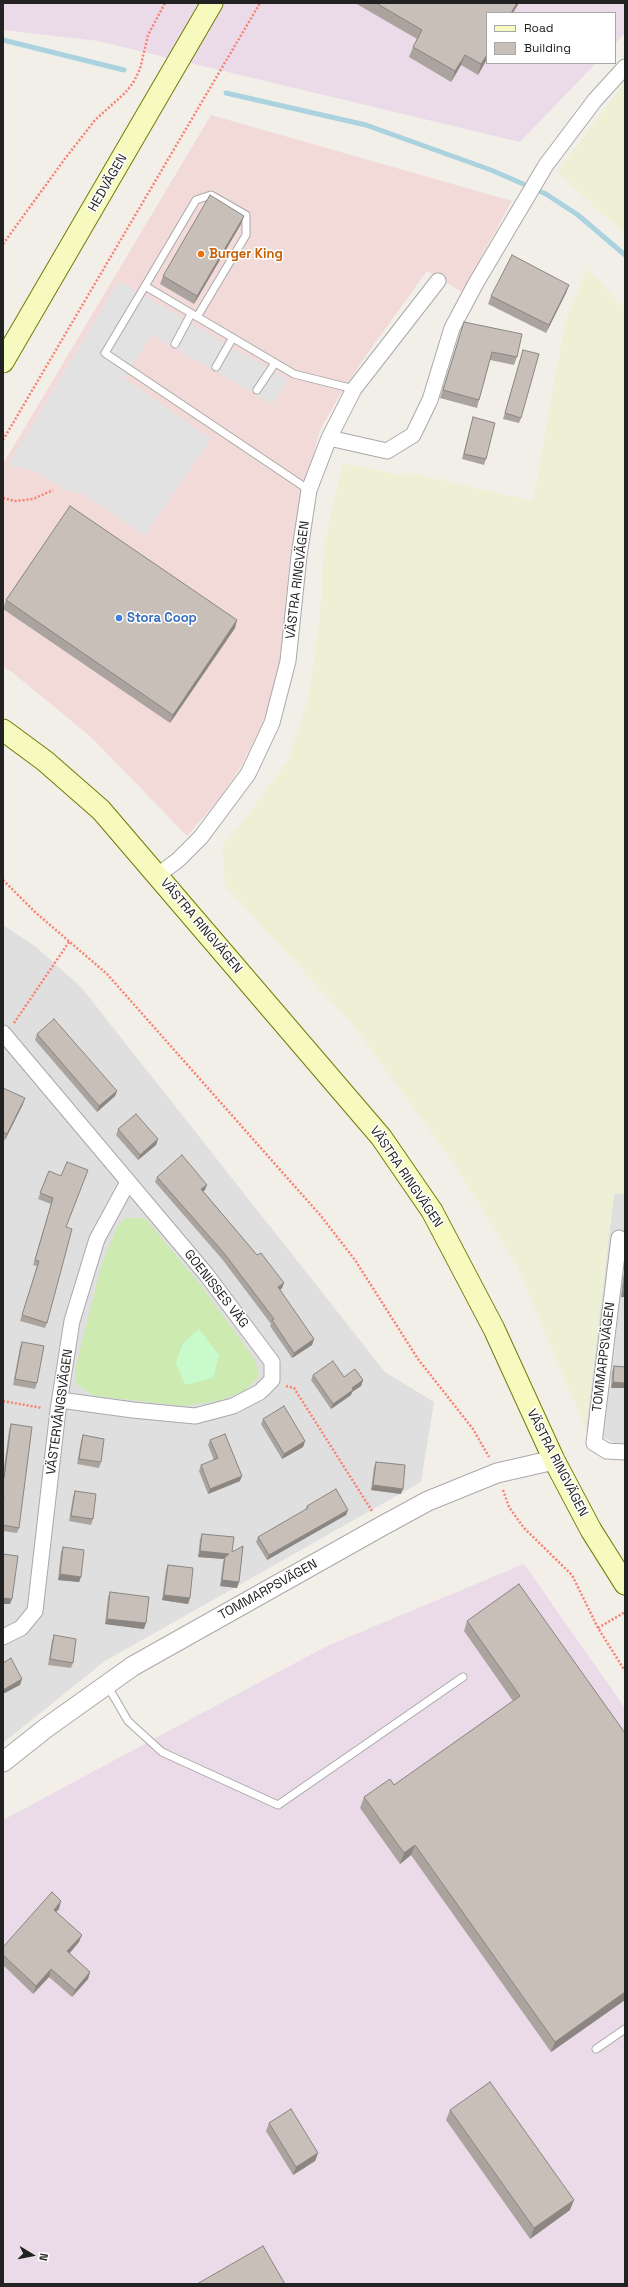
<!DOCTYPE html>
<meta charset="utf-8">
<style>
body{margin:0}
#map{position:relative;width:628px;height:2287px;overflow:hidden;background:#f2efe9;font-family:"Space Grotesk",sans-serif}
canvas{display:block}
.frame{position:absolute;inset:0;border:4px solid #222;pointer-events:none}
.legend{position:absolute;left:486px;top:12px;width:130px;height:52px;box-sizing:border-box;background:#fff;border:1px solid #a7a7a7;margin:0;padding:5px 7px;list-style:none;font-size:12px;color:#222}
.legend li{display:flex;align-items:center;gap:8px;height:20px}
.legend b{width:20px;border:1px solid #a7a7a7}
.north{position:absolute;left:12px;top:2235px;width:40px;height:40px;-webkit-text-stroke:3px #fff;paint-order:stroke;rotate:100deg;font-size:11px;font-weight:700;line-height:16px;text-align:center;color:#222}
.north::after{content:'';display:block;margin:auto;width:14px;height:18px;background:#222;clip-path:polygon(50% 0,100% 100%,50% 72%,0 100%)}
</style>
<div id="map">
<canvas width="628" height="2287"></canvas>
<div class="frame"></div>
<ul class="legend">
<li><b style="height:5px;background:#f7fabf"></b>Road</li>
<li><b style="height:11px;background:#c7bfb8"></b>Building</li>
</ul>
<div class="north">N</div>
</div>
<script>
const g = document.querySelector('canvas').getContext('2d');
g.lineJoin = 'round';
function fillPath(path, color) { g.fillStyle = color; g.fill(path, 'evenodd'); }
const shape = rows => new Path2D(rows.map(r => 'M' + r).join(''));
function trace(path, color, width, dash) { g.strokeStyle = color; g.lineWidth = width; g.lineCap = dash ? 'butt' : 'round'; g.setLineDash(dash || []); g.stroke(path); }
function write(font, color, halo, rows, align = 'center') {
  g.font = font + ' "Space Grotesk",sans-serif'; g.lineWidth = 3; g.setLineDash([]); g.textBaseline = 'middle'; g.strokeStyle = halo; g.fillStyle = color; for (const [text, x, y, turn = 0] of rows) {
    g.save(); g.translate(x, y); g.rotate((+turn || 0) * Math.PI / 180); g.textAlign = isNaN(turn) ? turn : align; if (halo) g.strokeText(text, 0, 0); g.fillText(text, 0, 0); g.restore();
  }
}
fillPath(shape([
 [3,925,36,947,81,987,385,1372,434,1402,421,1482,105,1661,3,1743],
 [614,1193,625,1194,625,1447,586,1430]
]), '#e0dfdf');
fillPath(shape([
 [211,115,512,201,462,292,427,271,367,354,338,398,319,432,290,555,280,662,263,723,240,768,219,799,187,836,92,738,12,672,3,667,3,464]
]), '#f2dad9');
fillPath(shape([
 [3,3,625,3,625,33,615,43,615,13,487,13,487,63,596,63,520,142,98,41,3,30],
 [524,1564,625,1708,625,2284,3,2284,3,1820,327,1646]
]), '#ebdbe8');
fillPath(shape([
 [625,82,625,235,557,172],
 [588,268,625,309,625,1194,614,1194,586,1430,517,1266,455,1165,353,1025,225,886,222,846,245,819,288,760,309,696,320,614,324,544,343,463,404,476,406,472,533,501,565,321]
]), '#eef0d5');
fillPath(shape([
 [125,1218,145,1218,202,1287,255,1360,259,1376,244,1391,217,1401,184,1406,95,1396,77,1385,75,1370,101,1267,116,1229]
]), '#cdebb0');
fillPath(shape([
 [199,1329,219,1355,213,1378,185,1385,176,1363,183,1343]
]), '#c8facc');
fillPath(shape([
 [119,281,288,380,272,404,152,335,124,378,211,439,145,535,83,494,64,489,39,473,8,465]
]), '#e2e2e2');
trace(shape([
 [3,40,124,70],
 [226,93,366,125,491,170,546,194,578,215,625,255]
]), '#aad3df', 5);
const service = shape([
 [145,286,196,200,211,195,246,215,246,235,197,317],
 [175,344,191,314],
 [216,367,232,339],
 [257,390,275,363],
 [309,490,105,353,145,286,294,374,354,389],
 [107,1685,128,1721,162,1752,278,1805,463,1677],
 [596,2049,625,2029]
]);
const minor = shape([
 [329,438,387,451,413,435,430,400,452,328,476,283,546,165,595,100,625,67],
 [158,875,178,860,201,837,248,774,272,723,288,661,299,556,309,490,329,438,354,389,438,281],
 [3,1033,206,1274,272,1362,272,1380,260,1392,233,1406,195,1416,133,1410,60,1400],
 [619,1238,594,1443,607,1451,625,1452],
 [3,1637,21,1628,35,1611,58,1410,72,1321,97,1239,128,1182]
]);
const tertiary = shape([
 [3,1762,46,1728,133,1666,382,1526,428,1501,497,1473,554,1460]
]);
const secondary = shape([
 [3,362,212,3],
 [3,730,45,761,101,810,381,1137,432,1211,494,1329,554,1460,591,1530,625,1584]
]);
trace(service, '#a9a9a9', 9);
trace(minor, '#a9a9a9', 17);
trace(tertiary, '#a9a9a9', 21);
trace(secondary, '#707d05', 23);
trace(shape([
 [3,244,64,160,95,120,125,93,133,83,140,69,148,35,165,3],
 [3,440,260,3],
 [3,498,15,501,33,499,53,490],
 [3,880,35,912,107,974,321,1216,355,1260,418,1359,473,1429,489,1457],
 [14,1023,69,942],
 [286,1386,294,1388,372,1511],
 [3,1401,42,1408],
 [503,1490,509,1507,524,1528,572,1575,598,1628,625,1671],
 [598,1628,625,1612]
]), '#fa8072', 2.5, [2, 2]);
trace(service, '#fff', 7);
trace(minor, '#fff', 15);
trace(tertiary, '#fff', 19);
trace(secondary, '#f7fabf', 21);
fillPath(shape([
 [355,3,519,3,487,13,487,59,478,75,461,65,451,82,409,57,413,47,417,39],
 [241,224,194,304,160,284,163,276],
 [569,285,566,293,546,333,488,304,491,296],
 [464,322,517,357,514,365,490,360,479,400,477,408,440,398],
 [523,350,521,418,519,423,503,419],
 [473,417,486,459,484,465,462,459],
 [6,600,235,628,170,723,3,609],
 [37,1034,117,1091,115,1096,97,1112,35,1040],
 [3,1088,23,1104,5,1140,3,1139],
 [118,1129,158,1139,156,1145,138,1160,116,1135],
 [49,1171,66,1227,47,1323,45,1328,20,1321,37,1266,33,1265,51,1204,38,1199],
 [157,1177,205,1190,203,1191,257,1255,284,1283,282,1288,280,1290,314,1339,312,1345,292,1358,270,1326,271,1324,222,1259,155,1182],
 [625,1273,625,1297,621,1297,623,1277],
 [22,1342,37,1383,35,1389,13,1385,20,1347],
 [614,1366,625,1367,611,1388,612,1372],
 [313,1375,344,1377,363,1380,361,1386,352,1392,351,1395,331,1409,311,1380],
 [263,1419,305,1441,303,1447,282,1459,261,1424],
 [11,1424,19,1528,17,1533,3,1531,3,1475,9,1430],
 [83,1435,101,1462,99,1468,77,1464,81,1441],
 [210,1440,240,1481,208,1494,199,1471,201,1465,214,1460,208,1445],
 [376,1462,401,1494,371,1490,374,1467],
 [75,1491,93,1519,91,1525,69,1521,73,1497],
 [307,1506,348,1510,346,1515,267,1560,256,1542,258,1537,305,1510],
 [202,1534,232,1552,237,1588,220,1586,223,1562,224,1559,198,1557,200,1539],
 [63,1547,81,1577,79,1582,58,1580,61,1552],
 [168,1565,190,1598,188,1604,162,1600,166,1570],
 [519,1584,625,2000,551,2052,411,1855,400,1864,360,1808,364,1797,394,1785,513,1701,464,1631,467,1621],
 [110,1592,144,1629,105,1624,108,1597],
 [54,1635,73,1663,71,1668,48,1665,52,1641],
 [59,1909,56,1912,79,1942,69,1953,90,1972,88,1979,72,1997,49,1977,33,1994,3,1965,3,1947],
 [450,2110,570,2210,530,2239,446,2120],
 [269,2123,318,2153,315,2161,293,2175,266,2131]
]), '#aba49e');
fillPath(shape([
 [517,3,519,3,513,13,511,13],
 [465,55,461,65,451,82,455,71],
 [487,55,487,59,478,75,481,64],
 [244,216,241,224,194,304,197,296],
 [569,285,566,293,546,333,549,325],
 [237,620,235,628,170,723,173,715],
 [117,1091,115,1096,97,1112,99,1106],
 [25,1098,23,1104,5,1140,7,1134],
 [158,1139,156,1145,138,1160,140,1155],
 [207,1185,205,1190,199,1195,201,1189],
 [284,1283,282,1288,276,1293,278,1287],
 [623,1291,625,1291,625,1297,621,1297],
 [314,1339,312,1345,292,1358,294,1353],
 [363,1380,361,1386,352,1392,351,1395,331,1409,333,1404,352,1388],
 [613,1382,625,1383,625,1388,611,1388],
 [305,1441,303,1447,282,1459,284,1454],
 [242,1476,240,1481,208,1494,210,1489],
 [373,1485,403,1489,401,1494,371,1490],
 [348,1510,346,1515,267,1560,269,1555],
 [200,1551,229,1554,225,1557,224,1559,198,1557],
 [60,1574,81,1577,79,1582,58,1580],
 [222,1580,239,1582,237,1588,220,1586],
 [164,1595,190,1598,188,1604,162,1600],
 [3,1598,12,1599,10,1604,3,1604],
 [107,1619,146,1623,144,1629,105,1624],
 [22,1679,20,1685,3,1694,3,1690],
 [415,1845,411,1855,400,1864,404,1853],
 [61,1901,59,1909,51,1917,54,1910],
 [82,1935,79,1942,65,1959,67,1951],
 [51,1969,49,1977,33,1994,36,1986],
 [90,1972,88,1979,72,1997,75,1990],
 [625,1992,625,2000,551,2052,555,2042],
 [318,2153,315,2161,293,2175,296,2167],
 [574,2200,570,2210,530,2239,534,2228]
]), '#8b8681');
const building = shape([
 [376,3,517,3,511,13,487,13,487,55,481,64,465,55,455,71,413,47,422,30,376,3],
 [210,195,244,216,197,296,163,276,210,195],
 [512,255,569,285,549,325,491,296,512,255],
 [464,322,522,334,517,357,492,352,479,400,443,390,464,322],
 [523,350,539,354,521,418,505,413,523,350],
 [473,417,495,423,486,459,464,454,473,417],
 [70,506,237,620,173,715,6,600,70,506],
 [54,1019,117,1091,99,1106,37,1034,54,1019],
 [3,1088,25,1098,7,1134,3,1132,3,1088],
 [136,1114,158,1139,140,1155,118,1129,136,1114],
 [182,1155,207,1185,201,1189,257,1255,261,1253,284,1283,278,1287,314,1339,294,1353,272,1320,274,1319,224,1253,157,1177,182,1155],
 [67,1162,88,1170,66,1227,72,1229,47,1323,22,1315,39,1261,35,1260,53,1198,40,1193,49,1171,61,1176,67,1162],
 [625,1274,625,1291,623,1291,625,1274],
 [22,1342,44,1346,37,1383,15,1379,22,1342],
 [333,1361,344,1377,355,1369,363,1380,352,1388,353,1390,333,1404,313,1375,333,1361],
 [614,1366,625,1367,625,1383,613,1382,614,1366],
 [284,1406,305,1441,284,1454,263,1419,284,1406],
 [11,1424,32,1427,19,1528,3,1525,3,1502,4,1497,3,1497,3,1478,4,1478,11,1424],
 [225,1434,242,1476,210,1489,201,1465,218,1458,210,1440,225,1434],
 [83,1435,104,1439,101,1462,79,1459,83,1435],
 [376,1462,405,1465,403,1489,373,1485,376,1462],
 [336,1489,348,1510,269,1555,258,1537,308,1508,307,1506,336,1489],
 [75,1491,96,1494,93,1519,71,1516,75,1491],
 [202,1534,234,1537,232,1552,243,1546,239,1582,222,1580,225,1557,229,1554,200,1551,202,1534],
 [63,1547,84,1550,81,1577,60,1574,63,1547],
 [3,1554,18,1556,12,1599,3,1598,3,1554],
 [168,1565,193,1568,190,1598,164,1595,168,1565],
 [519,1584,625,1733,625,1992,555,2042,415,1845,404,1853,364,1797,390,1779,394,1785,520,1696,467,1621,519,1584],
 [110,1592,149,1597,146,1623,107,1619,110,1592],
 [54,1635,76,1639,73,1663,50,1659,54,1635],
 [11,1658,22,1679,3,1690,3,1663,11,1658],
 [52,1892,61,1901,54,1910,82,1935,67,1951,90,1972,75,1990,51,1969,36,1986,3,1955,3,1947,52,1892],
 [490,2082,574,2200,534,2228,450,2110,490,2082],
 [291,2109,318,2153,296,2167,269,2123,291,2109],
 [263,2246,285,2284,197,2284,263,2246]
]);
fillPath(building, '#c7bfb8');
trace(building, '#8b8681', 1);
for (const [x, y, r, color] of [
 [201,254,4,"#e8710a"],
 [119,618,4,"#3f7fe0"]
]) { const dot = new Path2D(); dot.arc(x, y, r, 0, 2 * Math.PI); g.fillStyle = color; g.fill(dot); trace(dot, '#fff', 1.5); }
write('13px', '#222', '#fff', [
 ["HEDVÄGEN",108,183,-60],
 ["VÄSTRA RINGVÄGEN",298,580,-83],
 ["VÄSTRA RINGVÄGEN",201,926,50],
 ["VÄSTRA RINGVÄGEN",406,1177,56],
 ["GOENISSES VÄG",216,1289,52],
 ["TOMMARPSVÄGEN",604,1357,-83],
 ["VÄSTERVÅNGSVÄGEN",60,1412,-82],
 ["VÄSTRA RINGVÄGEN",557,1463,63],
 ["TOMMARPSVÄGEN",268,1590,-29]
]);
write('bold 13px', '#c56008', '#fff', [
 ["Burger King",209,254]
], 'left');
write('bold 13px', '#366cbe', '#fff', [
 ["Stora Coop",127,618]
], 'left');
</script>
